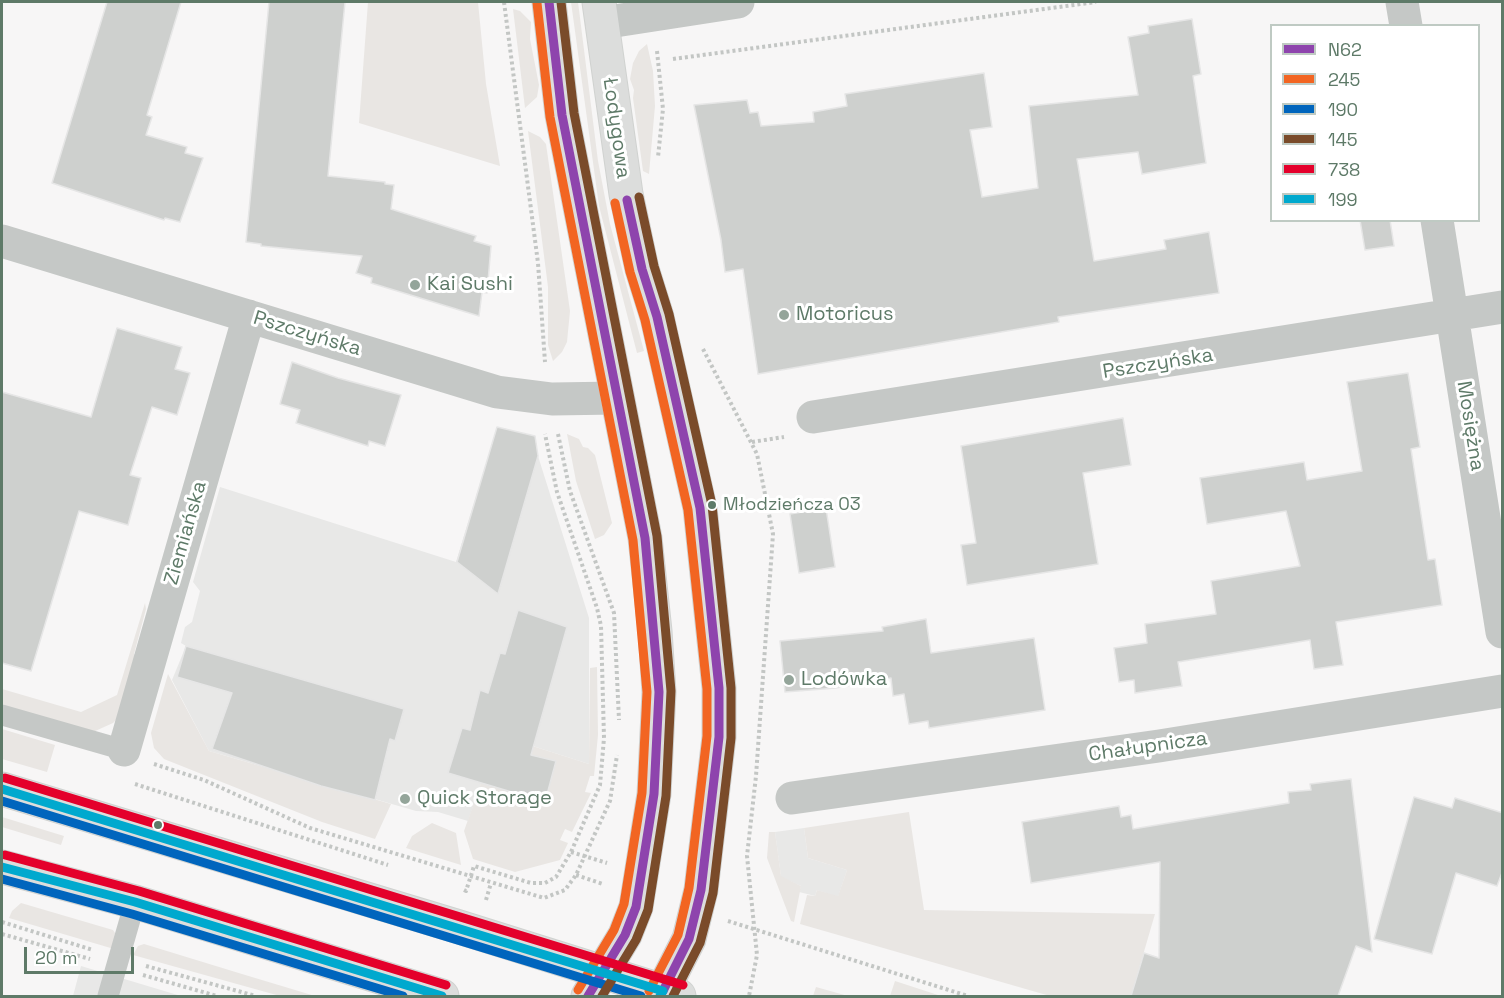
<!DOCTYPE html>
<meta charset="utf-8">
<style>
body{margin:0}
#map{position:relative;width:1504px;height:998px;overflow:hidden;background:#f7f6f6;font-family:"Space Grotesk",sans-serif}
canvas{display:block}
.frame{position:absolute;inset:0;border:3px solid #5e7a68;pointer-events:none}
.legend{position:absolute;left:1270px;top:24px;width:210px;height:198px;box-sizing:border-box;background:#fff;border:2px solid #bfcac3;margin:0;padding:8px 10px;list-style:none;font-size:18px;color:#5e7a68}
.legend li{display:flex;align-items:center;gap:12px;height:30px}
.legend b{width:30px;border:2px solid #bfcac3}
.scale{position:absolute;left:24px;top:947px;width:110px;height:27px;box-sizing:border-box;border:3px solid #5e7a68;border-top:0;padding-left:8px;font-size:18px;line-height:21px;white-space:nowrap;color:#5e7a68;-webkit-text-stroke:4px #fff;paint-order:stroke}
</style>
<div id="map">
<canvas width="1504" height="998"></canvas>
<div class="frame"></div>
<ul class="legend">
<li><b style="height:8px;background:#8e44ad"></b>N62</li>
<li><b style="height:8px;background:#f26522"></b>245</li>
<li><b style="height:8px;background:#0065bd"></b>190</li>
<li><b style="height:8px;background:#7a4b2a"></b>145</li>
<li><b style="height:8px;background:#e4002b"></b>738</li>
<li><b style="height:8px;background:#00a9ce"></b>199</li>
</ul>
<div class="scale">20 m</div>
</div>
<script>
const g = document.querySelector('canvas').getContext('2d');
g.lineJoin = 'round';
function fillPath(path, color) { g.fillStyle = color; g.fill(path, 'evenodd'); }
const shape = rows => new Path2D(rows.map(r => 'M' + r).join(''));
function trace(path, color, width, dash) { g.strokeStyle = color; g.lineWidth = width; g.lineCap = dash ? 'butt' : 'round'; g.setLineDash(dash || []); g.stroke(path); }
function write(font, color, halo, rows, align = 'center') {
  g.font = font + ' "Space Grotesk",sans-serif'; g.lineWidth = 6; g.setLineDash([]); g.textBaseline = 'middle'; g.strokeStyle = halo; g.fillStyle = color; for (const [text, x, y, turn = 0] of rows) {
    g.save(); g.translate(x, y); g.rotate((+turn || 0) * Math.PI / 180); g.textAlign = isNaN(turn) ? turn : align; if (halo) g.strokeText(text, 0, 0); g.fillText(text, 0, 0); g.restore();
  }
}
fillPath(shape([
 [497,427,535,436,538,456,589,618,589,764,498,735,468,821,438,812,416,811,209,751,172,680,186,646,181,643,185,627,192,622,200,591,193,582,220,487,456,562],
 [804,828,808,858,847,870,838,897,817,890,815,896,799,892,801,886,781,877,775,832],
 [81,966,181,996,73,996]
]), '#e8e8e7');
fillPath(shape([
 [368,2,478,2,486,84,500,166,359,123],
 [571,2,578,2,598,161,610,224,644,351,637,353,599,206],
 [513,9,520,11,531,22,530,39,539,85,537,97,525,108],
 [647,44,653,71,655,106,649,174,643,171,633,98,634,90,630,79,633,63,639,51],
 [528,131,540,137,546,144,570,311,567,342,562,352,553,361,548,345,548,287],
 [567,434,579,439,583,447,588,448,595,455,612,523,604,535,595,539,576,481],
 [145,603,146,609,134,654,138,656,118,718,113,723,93,732,2,707,2,689,81,712,117,695],
 [597,667,598,735,594,776,590,776,585,792,591,793,572,832,565,829,560,840,568,843,560,860,515,872,473,859,464,831,498,735,589,764,590,668],
 [523,753,555,762,545,802,513,793],
 [168,674,209,751,391,804,375,839,322,822,164,759,154,748,151,733],
 [2,729,55,745,47,772,2,759],
 [909,812,924,910,1155,914,1131,996,1050,996,800,924,807,895,815,896,817,890,838,896,847,870,808,858,804,828],
 [2,817,64,836,61,845,2,827],
 [432,823,456,833,461,865,406,848,412,836],
 [769,832,775,832,781,876,801,886,794,922,791,921,767,858],
 [21,903,113,930,115,933,114,949,9,918,12,911],
 [144,944,242,974,315,996,280,996,133,955,138,946],
 [895,981,941,996,890,996],
 [816,987,848,996,813,996]
]), '#e9e6e3');
const building = shape([
 [107,2,181,2,147,115,152,117,146,135,187,147,185,153,203,158,180,222,165,218,164,220,52,183,107,2],
 [269,2,345,2,328,176,385,182,385,184,394,185,391,209,476,236,474,241,491,246,487,293,482,292,479,316,371,283,372,278,356,273,362,256,261,246,261,244,246,242,269,2],
 [1192,19,1201,74,1193,76,1206,163,1142,174,1138,152,1077,159,1094,261,1166,249,1164,240,1209,232,1219,293,1058,317,1059,322,758,374,743,269,725,272,721,240,694,105,747,100,750,113,758,112,761,126,814,122,813,112,847,106,845,94,984,73,992,127,970,130,982,197,1038,188,1029,106,1138,95,1128,37,1149,33,1148,26,1192,19],
 [1360,220,1390,220,1394,246,1365,250,1360,220],
 [117,328,182,347,175,369,190,373,177,415,152,407,130,475,141,478,128,525,79,511,31,671,2,663,2,392,91,417,117,328],
 [292,362,338,378,401,395,385,446,369,441,368,446,296,423,300,410,280,404,292,362],
 [1408,373,1420,447,1411,449,1428,560,1435,559,1442,605,1336,622,1343,665,1314,669,1310,640,1178,662,1182,686,1135,693,1134,680,1119,682,1114,648,1147,643,1145,624,1216,614,1211,581,1300,566,1286,511,1207,524,1200,478,1304,462,1307,480,1362,471,1347,382,1408,373],
 [1123,418,1131,465,1083,473,1098,564,967,585,961,545,976,543,961,446,1123,418],
 [497,427,535,436,538,456,498,594,457,562,497,427],
 [826,508,835,567,799,573,790,514,826,508],
 [518,610,567,627,531,755,556,761,545,802,448,773,462,728,470,730,480,690,488,693,500,653,505,654,518,610],
 [926,619,931,653,1034,638,1045,710,929,728,928,721,909,724,904,694,893,696,891,678,836,688,785,692,780,641,883,631,882,627,926,619],
 [186,646,404,709,395,741,390,739,375,800,321,786,212,749,232,693,177,677,186,646],
 [1351,779,1372,952,1356,946,1338,996,1131,996,1144,953,1159,958,1160,862,1031,883,1022,822,1119,806,1121,817,1131,815,1133,829,1289,803,1288,792,1311,790,1310,784,1351,779],
 [1414,797,1452,808,1455,798,1503,813,1503,870,1497,886,1456,873,1432,954,1374,939,1414,797]
]);
fillPath(building, '#ced0ce');
trace(building, '#e6e6e6', 1.5);
const secondary = shape([
 [549,2,562,115,645,538,655,631,659,692,654,794,636,907,625,935,588,996],
 [599,2,626,194,642,269,657,317,700,508,719,688,719,737,701,890,689,939,660,996],
 [2,789,456,926,679,996],
 [2,867,135,902,442,996]
]);
trace(secondary, '#d0d2d0', 35);
trace(shape([
 [504,2,538,263,545,362],
 [657,51,663,109,658,157],
 [673,59,1096,2],
 [703,349,757,454,773,534,756,776,747,856,757,955,749,996],
 [558,434,570,491,614,613,619,720],
 [752,442,784,437],
 [154,764,204,780,310,828,544,898,565,890,576,875,610,801,617,755],
 [135,784,388,865],
 [571,852,607,863],
 [576,875,603,884],
 [464,890,466,891,474,866,531,883,545,883,556,877,571,852,600,785,604,738,601,626,597,608,557,492,545,434],
 [486,900,491,883],
 [728,921,968,996],
 [2,922,93,950],
 [2,934,90,959],
 [146,966,256,996],
 [143,975,217,996]
]), '#c3c6c4', 4, [3, 3]);
trace(shape([
 [2,715,124,750],
 [108,996,135,902]
]), '#c5c8c6', 21);
trace(shape([
 [1402,2,1406,26],
 [602,23,738,2],
 [1437,220,1502,632],
 [2,241,497,392,552,399,617,398],
 [813,417,1502,307],
 [124,750,249,316],
 [792,798,1159,746,1502,691]
]), '#c5c8c6', 33);
trace(secondary, '#dcdddc', 33);
trace(shape([
 [549,2,562,115,645,538,659,692,654,794,636,907,625,935,588,996],
 [627,200,642,269,657,317,700,508,719,688,719,737,701,890,689,939,663,991]
]), '#8e44ad', 9);
trace(shape([
 [537,3,550,117,633,540,647,692,642,793,624,904,614,930,578,990],
 [615,203,630,272,645,320,688,510,707,689,707,736,689,888,678,935,649,991]
]), '#f26522', 9);
trace(shape([
 [2,801,641,996],
 [2,879,132,914,403,996]
]), '#0065bd', 9);
trace(shape([
 [561,2,574,113,657,536,671,691,666,796,648,910,636,940,602,996],
 [639,197,654,266,669,314,712,505,731,688,731,738,713,893,700,943,673,996]
]), '#7a4b2a', 9);
trace(shape([
 [5,778,683,985],
 [5,855,139,891,446,985]
]), '#e4002b', 9);
trace(shape([
 [2,789,663,991,660,996],
 [2,867,135,902,442,996]
]), '#00a9ce', 9);
for (const [x, y, r, color] of [
 [415,285,6,"#94a59a"],
 [784,315,6,"#94a59a"],
 [712,505,5,"#5e7a68"],
 [789,680,6,"#94a59a"],
 [405,799,6,"#94a59a"],
 [158,825,5,"#5e7a68"]
]) { const dot = new Path2D(); dot.arc(x, y, r, 0, 2 * Math.PI); g.fillStyle = color; g.fill(dot); trace(dot, '#fff', 2); }
write('18px', '#5e7a68', '#fff', [
 ["Młodzieńcza 03",723,505]
], 'left');
write('20px', '#5e7a68', '#fff', [
 ["Łodygowa",616,128,82],
 ["Pszczyńska",307,334,17],
 ["Pszczyńska",1158,364,-9],
 ["Mosiężna",1470,426,81],
 ["Ziemiańska",186,533,-74],
 ["Chałupnicza",1148,747,-8]
]);
write('20px', '#5e7a68', '#fff', [
 ["Kai Sushi",427,285],
 ["Motoricus",796,315],
 ["Lodówka",801,680],
 ["Quick Storage",417,799]
], 'left');
</script>
